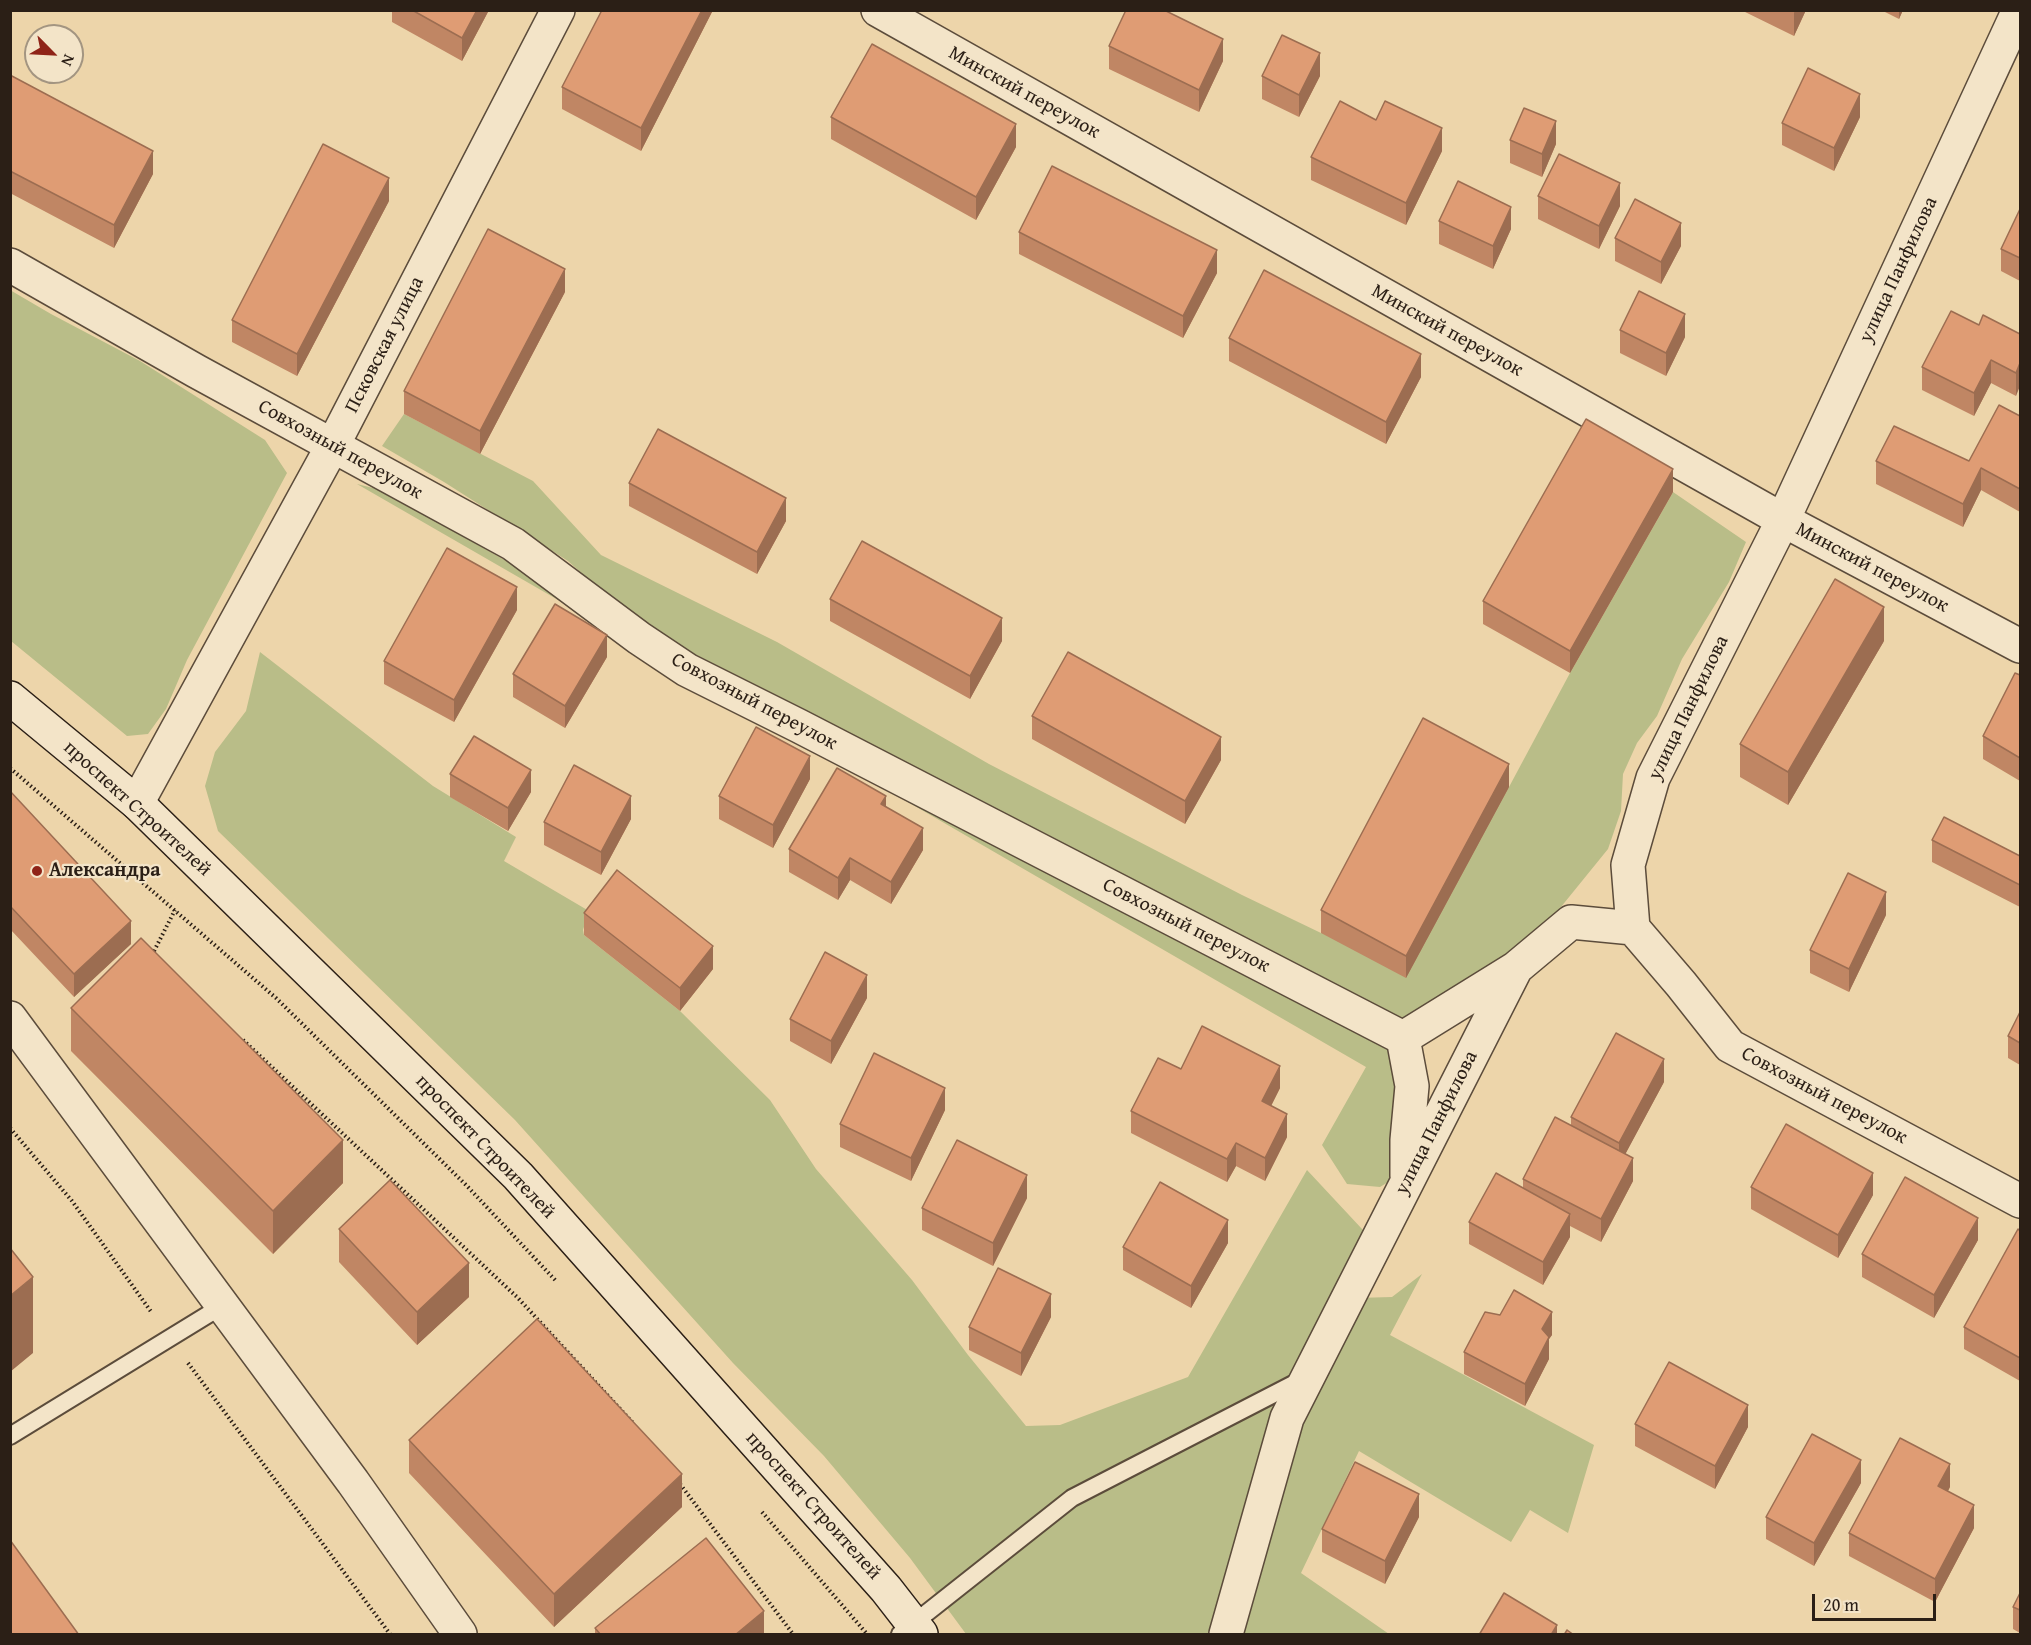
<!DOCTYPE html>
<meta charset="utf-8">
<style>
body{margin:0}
#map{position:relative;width:2031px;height:1645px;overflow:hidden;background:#edd5aa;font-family:"Gentium Book Plus",serif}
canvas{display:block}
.frame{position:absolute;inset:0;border:12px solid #2b1f16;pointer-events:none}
.north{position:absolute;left:24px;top:24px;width:60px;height:60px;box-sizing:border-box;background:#f3e4c8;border:2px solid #a39581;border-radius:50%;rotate:114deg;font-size:16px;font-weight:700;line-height:24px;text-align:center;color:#2b1f16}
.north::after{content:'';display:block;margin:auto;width:21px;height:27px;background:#8f2418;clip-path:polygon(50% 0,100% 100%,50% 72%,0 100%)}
.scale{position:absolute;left:1812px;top:1594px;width:124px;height:27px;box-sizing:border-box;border:3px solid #2b1f16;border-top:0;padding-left:8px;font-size:18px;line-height:21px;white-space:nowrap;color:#2b1f16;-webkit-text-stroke:4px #f3e4c8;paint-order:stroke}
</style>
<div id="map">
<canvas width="2031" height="1645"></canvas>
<div class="frame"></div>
<div class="north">N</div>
<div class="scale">20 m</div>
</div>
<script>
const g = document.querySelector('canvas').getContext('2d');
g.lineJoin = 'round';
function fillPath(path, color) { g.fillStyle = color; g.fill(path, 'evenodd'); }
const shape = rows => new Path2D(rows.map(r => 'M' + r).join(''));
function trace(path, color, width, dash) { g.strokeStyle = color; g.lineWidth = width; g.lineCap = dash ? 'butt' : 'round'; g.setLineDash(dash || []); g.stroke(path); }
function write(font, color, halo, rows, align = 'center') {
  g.font = font + ' "Gentium Book Plus",serif'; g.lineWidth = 4.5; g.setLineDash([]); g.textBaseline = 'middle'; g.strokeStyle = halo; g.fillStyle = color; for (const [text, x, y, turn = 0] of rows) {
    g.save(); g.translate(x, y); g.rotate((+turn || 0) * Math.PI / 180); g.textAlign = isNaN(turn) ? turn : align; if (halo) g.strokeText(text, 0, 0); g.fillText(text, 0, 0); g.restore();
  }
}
fillPath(shape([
 [10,290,51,314,140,361,265,440,287,473,187,660,166,709,148,734,127,736,11,641],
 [404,414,533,481,601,555,777,642,989,764,1242,895,1321,933,1509,787,1570,673,1673,492,1746,542,1729,582,1682,659,1657,716,1637,743,1623,774,1621,811,1608,849,1552,918,1526,942,1408,1021,1396,1020,729,685,607,596,568,561,444,482,382,446],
 [357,484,381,490,508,562,631,642],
 [260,652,433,786,516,837,504,861,589,911,583,930,584,935,680,1011,770,1100,816,1169,912,1280,968,1355,1026,1426,1060,1425,1188,1377,1307,1170,1376,1244,1287,1418,1226,1634,966,1634,910,1558,824,1456,733,1363,515,1120,218,831,205,786,215,752,246,711],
 [716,691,1384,1043,1395,1065,1398,1101,1393,1179,1380,1187,1347,1184,1322,1145,1366,1067],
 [1422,1274,1390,1335,1594,1445,1568,1533,1530,1510,1511,1542,1359,1451,1301,1573,1389,1634,1236,1634,1289,1445,1356,1298,1392,1297]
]), '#b9bd88');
const lane = shape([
 [10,1436,222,1306],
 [900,1634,1072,1498,1303,1379]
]);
const street = shape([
 [878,10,1783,520,2020,646],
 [10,265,196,371,513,544,639,638,687,670,799,726,1403,1038,1516,968],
 [137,803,333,445,558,10],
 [1633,928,1681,984,1730,1046,2020,1201],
 [10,1018,353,1482,460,1634],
 [1403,1038,1412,1086,1407,1140,1407,1176],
 [1226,1634,1287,1418,1516,968,1571,922,1633,928,1628,865,1653,778,1783,520,2019,10]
]);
const secondary = shape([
 [10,698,137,803,518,1176,886,1589,921,1634]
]);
trace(lane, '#5c4c3b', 20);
trace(street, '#5c4c3b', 36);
trace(secondary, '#2b1f16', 36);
trace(shape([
 [10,768,276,998,467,1186,557,1282],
 [152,955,175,910],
 [243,1040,518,1298,633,1423],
 [10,1128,72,1201,152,1313],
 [188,1363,390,1634],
 [680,1484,793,1634],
 [762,1512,867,1634]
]), '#2b1f16', 4, [1.5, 3]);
trace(lane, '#f3e4c8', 16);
trace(street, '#f3e4c8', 33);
trace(secondary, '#f3e4c8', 33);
fillPath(shape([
 [392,10,489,10,462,61,392,22],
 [713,10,641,151,562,109,562,87],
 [1741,10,1806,10,1794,36],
 [1881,10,1903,10,1899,19],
 [1109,46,1223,61,1199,112,1109,69],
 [10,75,153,174,114,248,10,193],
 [1262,76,1320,76,1299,117,1262,99],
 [831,117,1016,147,976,220,831,139],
 [1860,117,1834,171,1782,145,1782,123],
 [1376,120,1442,151,1406,225,1311,180,1311,157],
 [1510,140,1556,144,1542,177,1510,163],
 [1538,196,1620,206,1599,249,1538,219],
 [389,201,297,376,232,342,232,320],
 [2020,209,2020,281,2001,271,2001,249],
 [1439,221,1511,229,1493,269,1439,244],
 [1019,232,1217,273,1183,338,1019,254],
 [1615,238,1681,246,1661,284,1615,261],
 [565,292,480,454,404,414,404,391],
 [1979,325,2020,334,2016,396,1991,383,1974,416,1922,390,1922,367],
 [1620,330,1685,337,1666,376,1620,353],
 [1229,338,1421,377,1386,444,1229,361],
 [2020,416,2020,512,1981,490,1963,527,1876,484,1876,461,1969,461],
 [629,483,786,521,757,574,629,506],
 [1673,492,1570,673,1483,624,1483,601],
 [830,599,1002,641,970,699,830,621],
 [517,610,454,722,384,684,384,661],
 [1884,641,1788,805,1740,777,1740,744],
 [607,657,565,728,513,697,513,674],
 [2020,675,2020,781,1983,759,1983,736],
 [1032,716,1221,760,1185,824,1032,739],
 [450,774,531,792,508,831,450,797],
 [810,779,773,848,719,819,719,796],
 [1509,787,1406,978,1321,933,1321,910],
 [10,791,131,944,74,997,10,929],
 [886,806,923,850,891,904,850,880,838,900,789,872,789,849],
 [631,819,601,875,544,845,544,822],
 [1932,840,2020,856,2020,907,1932,862],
 [584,913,713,969,680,1011,584,935],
 [1886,915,1849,992,1810,973,1810,950],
 [867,998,831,1064,790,1041,790,1019],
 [71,1008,343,1183,273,1254,71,1051],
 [2020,1012,2020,1065,2008,1058,2008,1036],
 [1181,1069,1280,1088,1271,1106,1287,1137,1265,1181,1236,1166,1227,1182,1131,1133,1131,1111],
 [1664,1082,1625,1154,1633,1181,1601,1242,1570,1226,1570,1237,1543,1285,1469,1244,1469,1222,1523,1188,1523,1179,1571,1126,1571,1117],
 [945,1110,911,1181,840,1147,840,1124],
 [1751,1187,1873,1195,1838,1258,1751,1209],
 [1027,1198,993,1266,922,1230,922,1208],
 [339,1229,469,1297,417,1345,339,1262],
 [2020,1231,2020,1381,1964,1349,1964,1327],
 [1978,1240,1934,1318,1862,1277,1862,1254],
 [1228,1243,1191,1308,1123,1270,1123,1247],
 [1051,1317,1021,1376,969,1350,969,1327],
 [1552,1335,1549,1339,1549,1359,1525,1406,1464,1374,1464,1352],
 [1635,1424,1748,1427,1715,1489,1635,1446],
 [409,1440,682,1507,554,1627,409,1473],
 [1861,1483,1814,1566,1766,1539,1766,1517],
 [1950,1487,1948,1491,1974,1528,1935,1602,1849,1556,1849,1533],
 [1419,1517,1385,1584,1322,1552,1322,1529],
 [2020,1593,2020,1633,2013,1629,2013,1607],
 [595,1628,764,1635,595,1635]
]), '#c08664');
fillPath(shape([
 [477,10,489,10,462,61,462,38],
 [702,10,713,10,641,151,641,128],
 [1795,10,1806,10,1794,36,1794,13],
 [1899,10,1903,10,1899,19],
 [1223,39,1223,61,1199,112,1199,90],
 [1320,53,1320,76,1299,117,1299,95],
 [1860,94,1860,117,1834,171,1834,148],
 [1556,121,1556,144,1542,177,1542,154],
 [1016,124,1016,147,976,220,976,197],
 [1442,128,1442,151,1406,225,1406,203],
 [153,151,153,174,114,248,114,225],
 [389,178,389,201,297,376,297,354],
 [1620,183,1620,206,1599,249,1599,226],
 [1511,207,1511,229,1493,269,1493,246],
 [1681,223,1681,246,1661,284,1661,262],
 [1217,250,1217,273,1183,338,1183,316],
 [565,269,565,292,480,454,480,431],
 [1685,314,1685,337,1666,376,1666,353],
 [1421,354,1421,377,1386,444,1386,422],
 [1991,360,1991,383,1974,416,1974,393],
 [2020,363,2020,386,2016,396,2016,373],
 [1981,468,1981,490,1963,527,1963,504],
 [1673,469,1673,492,1570,673,1570,651],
 [786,498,786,521,757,574,757,552],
 [517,587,517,610,454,722,454,700],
 [1884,607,1884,641,1788,805,1788,772],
 [1002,618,1002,641,970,699,970,676],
 [607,635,607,657,565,728,565,706],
 [1221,737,1221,760,1185,824,1185,801],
 [810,756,810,779,773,848,773,825],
 [1509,764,1509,787,1406,978,1406,956],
 [531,770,531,792,508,831,508,808],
 [631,796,631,819,601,875,601,852],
 [886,796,886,819,881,804],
 [923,828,923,850,891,904,891,882],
 [850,858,850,880,838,900,838,878],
 [1886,892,1886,915,1849,992,1849,969],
 [131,921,131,944,74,997,74,974],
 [713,946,713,969,680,1011,680,988],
 [867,975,867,998,831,1064,831,1041],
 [1664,1059,1664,1082,1619,1166,1619,1143],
 [1280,1066,1280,1088,1262,1124,1262,1101],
 [945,1088,945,1110,911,1181,911,1158],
 [1287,1114,1287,1137,1265,1181,1265,1158],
 [343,1140,343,1183,273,1254,273,1211],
 [1236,1143,1236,1166,1227,1182,1227,1159],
 [1633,1158,1633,1181,1601,1242,1601,1219],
 [1873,1173,1873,1195,1838,1258,1838,1235],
 [1027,1175,1027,1198,993,1266,993,1243],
 [1570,1214,1570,1237,1543,1285,1543,1262],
 [1978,1218,1978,1240,1934,1318,1934,1295],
 [1228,1220,1228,1243,1191,1308,1191,1286],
 [469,1263,469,1297,417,1345,417,1312],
 [33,1277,33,1353,10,1372,10,1296],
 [1051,1294,1051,1317,1021,1376,1021,1353],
 [1552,1312,1552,1335,1549,1339,1549,1359,1525,1406,1525,1384,1542,1329],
 [1748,1405,1748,1427,1715,1489,1715,1466],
 [1861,1460,1861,1483,1814,1566,1814,1543],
 [1950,1464,1950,1487,1938,1509,1938,1486],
 [682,1474,682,1507,554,1627,554,1594],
 [1419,1494,1419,1517,1385,1584,1385,1561],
 [1974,1505,1974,1528,1935,1602,1935,1579],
 [764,1611,764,1635,735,1635],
 [1557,1625,1557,1635,1551,1635]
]), '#9c6d51');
const building = shape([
 [412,10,477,10,462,38,412,10],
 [602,10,702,10,641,128,562,87,602,10],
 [1126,10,1164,10,1223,39,1199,90,1109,46,1126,10],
 [1282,35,1320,53,1299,95,1262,76,1282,35],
 [872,44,1016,124,976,197,831,117,872,44],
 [1808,68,1860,94,1834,148,1782,123,1808,68],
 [10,75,153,151,114,225,10,171,10,75],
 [1340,101,1376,120,1385,101,1442,128,1406,203,1311,157,1340,101],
 [1524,108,1556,121,1542,154,1510,140,1524,108],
 [323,144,389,178,297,354,232,320,323,144],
 [1559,154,1620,183,1599,226,1538,196,1559,154],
 [1052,166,1217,250,1183,316,1019,232,1052,166],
 [1458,181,1511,207,1493,246,1439,221,1458,181],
 [1635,199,1681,223,1661,262,1615,238,1635,199],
 [2020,209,2020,258,2001,249,2020,209],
 [488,229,565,269,480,431,404,391,488,229],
 [1264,270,1421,354,1386,422,1229,338,1264,270],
 [1639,291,1685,314,1666,353,1620,330,1639,291],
 [1951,311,1979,325,1983,315,2020,334,2020,363,2016,373,1991,360,1974,393,1922,367,1951,311],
 [1999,405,2020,416,2020,489,1981,468,1963,504,1876,461,1894,426,1969,461,1999,405],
 [1586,419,1673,469,1570,651,1483,601,1586,419],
 [658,429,786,498,757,552,629,483,658,429],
 [862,541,1002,618,970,676,830,599,862,541],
 [447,548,517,587,454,700,384,661,447,548],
 [1835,579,1884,607,1788,772,1740,744,1835,579],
 [555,604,607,635,565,706,513,674,555,604],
 [1068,652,1221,737,1185,801,1032,716,1068,652],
 [2015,673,2020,675,2020,758,1983,736,2015,673],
 [1423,718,1509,764,1406,956,1321,910,1423,718],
 [756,727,810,756,773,825,719,796,756,727],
 [474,736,531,770,508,808,450,774,474,736],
 [574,765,631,796,601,852,544,822,574,765],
 [837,768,886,796,881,804,923,828,891,882,850,858,838,878,789,849,837,768],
 [10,791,131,921,74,974,10,906,10,791],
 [1944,817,2020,856,2020,885,1932,840,1944,817],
 [617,870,713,946,680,988,584,913,617,870],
 [1848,873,1886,892,1849,969,1810,950,1848,873],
 [141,938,343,1140,273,1211,71,1008,141,938],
 [825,952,867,975,831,1041,790,1019,825,952],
 [2020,1012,2020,1043,2008,1036,2020,1012],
 [1202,1026,1280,1066,1262,1101,1287,1114,1265,1158,1236,1143,1227,1159,1131,1111,1158,1058,1181,1069,1202,1026],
 [1616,1033,1664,1059,1619,1143,1571,1117,1616,1033],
 [874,1053,945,1088,911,1158,840,1124,874,1053],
 [1555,1117,1633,1158,1601,1219,1523,1179,1555,1117],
 [1786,1124,1873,1173,1838,1235,1751,1187,1786,1124],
 [957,1140,1027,1175,993,1243,922,1208,957,1140],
 [1496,1173,1570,1214,1543,1262,1469,1222,1496,1173],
 [1905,1177,1978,1218,1934,1295,1862,1254,1905,1177],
 [390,1180,469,1263,417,1312,339,1229,390,1180],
 [1160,1182,1228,1220,1191,1286,1123,1247,1160,1182],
 [2018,1229,2020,1231,2020,1358,1964,1327,2018,1229],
 [10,1248,33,1277,10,1296,10,1248],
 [998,1268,1051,1294,1021,1353,969,1327,998,1268],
 [1514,1290,1552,1312,1542,1329,1549,1337,1525,1384,1464,1352,1485,1312,1500,1315,1514,1290],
 [537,1319,682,1474,554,1594,409,1440,537,1319],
 [1669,1362,1748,1405,1715,1466,1635,1424,1669,1362],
 [1812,1434,1861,1460,1814,1543,1766,1517,1812,1434],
 [1900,1438,1950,1464,1938,1486,1974,1505,1935,1579,1849,1533,1900,1438],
 [1355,1462,1419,1494,1385,1561,1322,1529,1355,1462],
 [706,1538,764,1611,735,1635,601,1635,595,1628,706,1538],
 [10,1540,79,1635,10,1635,10,1540],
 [1504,1593,1557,1625,1551,1635,1479,1635,1504,1593],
 [2020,1593,2020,1610,2013,1607,2020,1593],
 [1567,1630,1574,1635,1564,1635,1567,1630]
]);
fillPath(building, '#df9c74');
trace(building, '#9c6d51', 1.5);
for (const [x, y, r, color] of [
 [37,871,6,"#8f2418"]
]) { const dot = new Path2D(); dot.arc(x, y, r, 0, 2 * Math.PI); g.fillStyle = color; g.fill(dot); trace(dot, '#f3e4c8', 2); }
write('20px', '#2b1f16', '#f3e4c8', [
 ["Минский переулок",1024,93,29],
 ["улица Панфилова",1899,270,-65],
 ["Минский переулок",1447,331,29],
 ["Псковская улица",385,345,-63],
 ["Совхозный переулок",340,450,29],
 ["Минский переулок",1872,568,28],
 ["Совхозный переулок",754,702,28],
 ["улица Панфилова",1689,708,-64],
 ["проспект Строителей",137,809,42],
 ["Совхозный переулок",1186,926,27],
 ["Совхозный переулок",1824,1096,28],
 ["улица Панфилова",1437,1123,-63],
 ["проспект Строителей",485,1147,46],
 ["проспект Строителей",813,1506,48]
]);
write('bold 20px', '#2b1f16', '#f3e4c8', [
 ["Александра",49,871]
], 'left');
</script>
